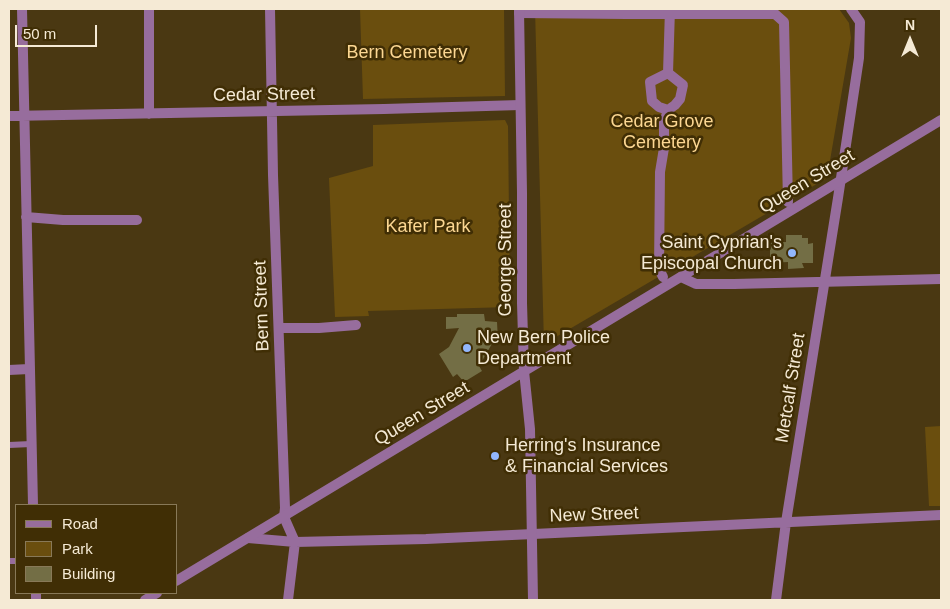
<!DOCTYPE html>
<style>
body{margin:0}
#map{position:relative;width:950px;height:609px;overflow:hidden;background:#4a3812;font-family:Arial,sans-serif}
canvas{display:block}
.frame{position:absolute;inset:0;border:10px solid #f5ead5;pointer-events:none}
.legend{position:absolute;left:15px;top:504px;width:162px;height:90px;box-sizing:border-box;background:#402e05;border:1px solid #887958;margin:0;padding:6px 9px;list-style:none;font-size:15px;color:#f5ead5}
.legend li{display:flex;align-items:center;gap:10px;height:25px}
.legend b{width:25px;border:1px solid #887958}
.north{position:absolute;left:885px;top:15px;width:50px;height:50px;-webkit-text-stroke:4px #402e05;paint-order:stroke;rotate:0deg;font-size:14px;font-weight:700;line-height:20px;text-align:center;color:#f5ead5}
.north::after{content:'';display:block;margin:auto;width:18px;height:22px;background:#f5ead5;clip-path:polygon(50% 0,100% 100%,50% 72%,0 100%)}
.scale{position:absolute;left:15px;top:25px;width:82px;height:22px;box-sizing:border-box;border:2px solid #f5ead5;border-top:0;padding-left:6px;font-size:15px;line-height:18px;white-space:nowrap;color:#f5ead5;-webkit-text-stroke:4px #402e05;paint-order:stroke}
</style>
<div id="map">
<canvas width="950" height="609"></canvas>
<div class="frame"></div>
<ul class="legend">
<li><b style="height:6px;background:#976d9d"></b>Road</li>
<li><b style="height:14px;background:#6a4e0e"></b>Park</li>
<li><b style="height:14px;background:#736e45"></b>Building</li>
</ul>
<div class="north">N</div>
<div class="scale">50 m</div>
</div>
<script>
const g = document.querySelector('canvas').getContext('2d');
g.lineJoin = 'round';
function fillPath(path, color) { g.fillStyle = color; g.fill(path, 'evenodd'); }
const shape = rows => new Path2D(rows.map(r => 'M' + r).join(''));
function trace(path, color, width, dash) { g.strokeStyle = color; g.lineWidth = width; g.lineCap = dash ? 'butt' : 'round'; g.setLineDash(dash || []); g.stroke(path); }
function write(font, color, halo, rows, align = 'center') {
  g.font = font + ' Arial,sans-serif'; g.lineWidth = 5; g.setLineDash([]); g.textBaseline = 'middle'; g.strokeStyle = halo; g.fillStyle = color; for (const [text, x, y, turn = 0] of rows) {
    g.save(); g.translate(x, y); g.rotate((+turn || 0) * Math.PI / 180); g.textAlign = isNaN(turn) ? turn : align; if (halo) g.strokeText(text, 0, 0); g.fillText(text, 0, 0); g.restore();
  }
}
fillPath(shape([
 [360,9,504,9,505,96,363,99],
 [535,9,839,9,849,23,851,38,827,178,544,344],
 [505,120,508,126,510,307,368,311,369,316,335,317,329,178,373,166,373,125],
 [941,426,941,506,929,506,925,427]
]), '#6a4e0e');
fillPath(shape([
 [786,235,802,235,802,238,808,238,808,244,813,243,813,263,802,263,804,268,788,269,788,262,770,263,770,243,786,242],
 [457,314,484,314,485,321,497,322,498,341,493,342,479,366,482,371,464,382,457,374,453,377,439,354,449,347,459,328,446,329,446,317,457,317]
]), '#736e45');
trace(shape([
 [9,445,31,444],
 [9,561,16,561]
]), '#976d9d', 6);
trace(shape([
 [519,13,627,14,627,9],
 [627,14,775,14,784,22,788,202],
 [668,73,683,85,680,99,675,105,668,110,659,107,652,101,650,82,668,73,670,9],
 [663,277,659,269,660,172,664,148,664,123,668,110]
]), '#976d9d', 10);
trace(shape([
 [22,9,33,505],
 [270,9,273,175,285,508,284,517,295,542,288,600],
 [149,114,149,9],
 [9,116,384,109,520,105],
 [26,217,63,220,137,220],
 [681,277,696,284,734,284,941,279],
 [280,328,319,328,356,325],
 [9,370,29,369],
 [248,538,295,542,426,539,941,515],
 [36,593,36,600],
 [776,600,786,522,838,198,859,58,860,22,851,9]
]), '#976d9d', 10);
trace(shape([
 [519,9,522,193,522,303,524,371,530,429,533,600],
 [176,581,941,120],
 [145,600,157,593]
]), '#976d9d', 10);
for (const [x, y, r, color] of [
 [792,253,5,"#92b7fd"],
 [467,348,5,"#92b7fd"],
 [495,456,5,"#92b7fd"]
]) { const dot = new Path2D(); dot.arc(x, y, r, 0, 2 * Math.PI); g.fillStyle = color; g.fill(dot); trace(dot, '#402e05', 2); }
write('18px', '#fcd792', '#402e05', [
 ["Bern Cemetery",407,53],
 ["Cedar Grove",662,122],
 ["Cemetery",662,143],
 ["Kafer Park",428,227]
]);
write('18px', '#f5ead5', '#402e05', [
 ["Cedar Street",264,95,-1],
 ["Queen Street",807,182,-31],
 ["George Street",506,260,-90],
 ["Bern Street",262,306,-92],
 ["Metcalf Street",791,388,-81],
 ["Queen Street",422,414,-31],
 ["New Street",594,515,-2]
]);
write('18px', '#f5ead5', '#402e05', [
 ["Saint Cyprian's",782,243,"right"],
 ["Episcopal Church",782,264,"right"],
 ["New Bern Police",477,338],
 ["Department",477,359],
 ["Herring's Insurance",505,446],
 ["& Financial Services",505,467]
], 'left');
</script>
